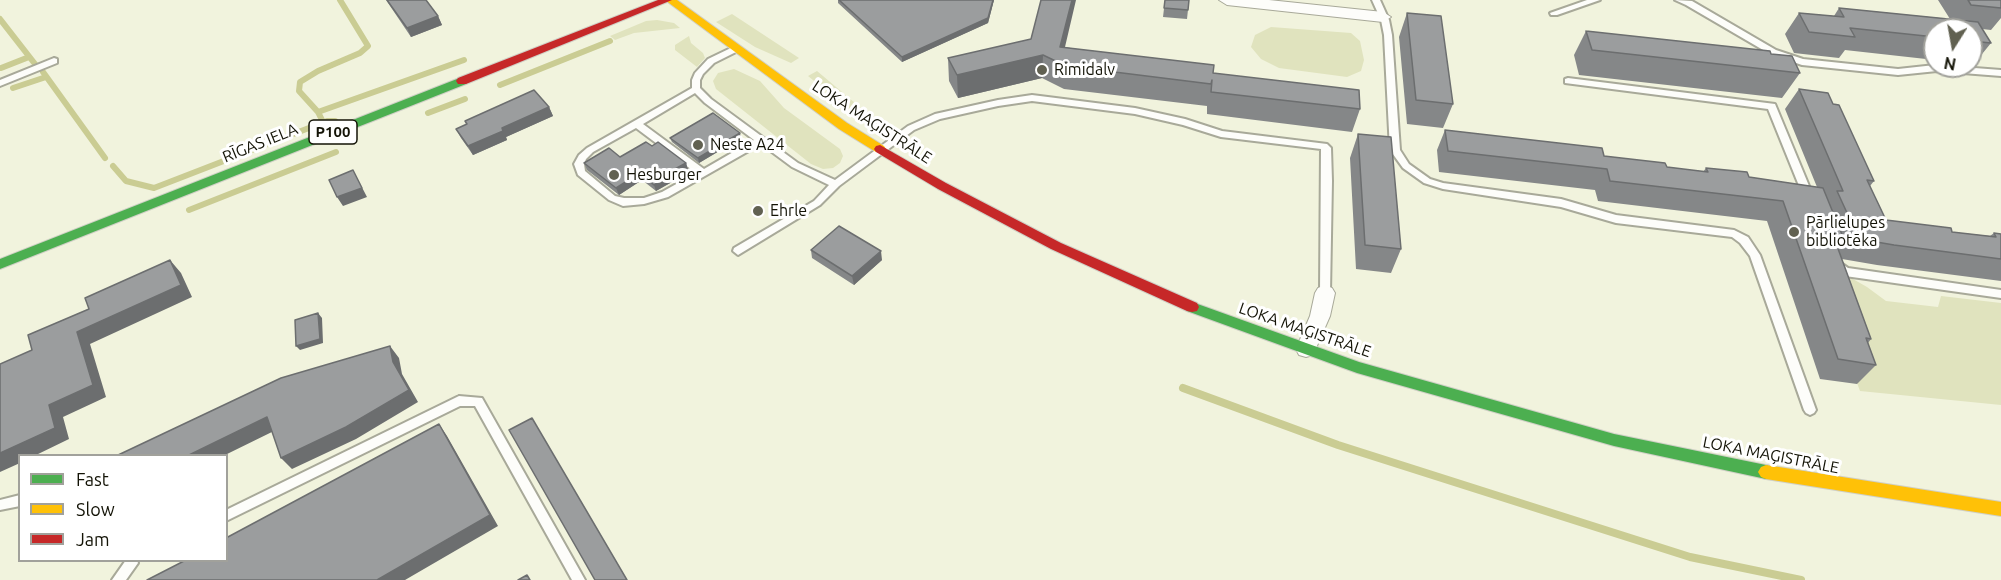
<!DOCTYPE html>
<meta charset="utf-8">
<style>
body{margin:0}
#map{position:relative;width:2001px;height:580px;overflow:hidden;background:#f1f3dd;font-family:Ubuntu,sans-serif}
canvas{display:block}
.legend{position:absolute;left:18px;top:454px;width:210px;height:108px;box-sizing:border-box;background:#fff;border:2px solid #a1a19b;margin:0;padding:8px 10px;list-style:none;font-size:18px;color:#131306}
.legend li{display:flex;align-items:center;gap:12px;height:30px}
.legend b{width:30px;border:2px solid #a1a19b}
.north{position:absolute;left:1923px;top:18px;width:60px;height:60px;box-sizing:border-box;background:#fff;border:2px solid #a1a19b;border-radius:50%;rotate:191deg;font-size:16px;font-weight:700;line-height:24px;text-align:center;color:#131306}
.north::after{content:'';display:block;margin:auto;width:21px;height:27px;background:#616151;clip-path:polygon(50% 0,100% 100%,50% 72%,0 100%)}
</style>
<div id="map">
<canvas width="2001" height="580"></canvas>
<ul class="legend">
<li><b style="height:8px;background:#4caf50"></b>Fast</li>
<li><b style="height:8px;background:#ffc107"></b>Slow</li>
<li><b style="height:8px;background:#c62828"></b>Jam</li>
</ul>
<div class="north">N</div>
</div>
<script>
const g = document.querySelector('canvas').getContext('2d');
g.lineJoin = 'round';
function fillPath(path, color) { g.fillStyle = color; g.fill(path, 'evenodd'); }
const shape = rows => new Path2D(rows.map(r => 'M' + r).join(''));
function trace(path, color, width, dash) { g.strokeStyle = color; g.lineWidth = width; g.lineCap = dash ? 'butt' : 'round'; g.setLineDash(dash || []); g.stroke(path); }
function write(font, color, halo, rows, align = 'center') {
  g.font = font + ' Ubuntu,sans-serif'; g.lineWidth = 6; g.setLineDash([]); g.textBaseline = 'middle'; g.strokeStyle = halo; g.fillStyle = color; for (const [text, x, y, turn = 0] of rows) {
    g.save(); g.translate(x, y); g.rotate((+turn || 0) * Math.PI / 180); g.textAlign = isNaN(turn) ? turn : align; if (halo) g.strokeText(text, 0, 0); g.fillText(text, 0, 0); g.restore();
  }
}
fillPath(shape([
 [732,14,799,58,791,63,755,47,716,22],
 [657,20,674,23,680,28,634,33,615,40,610,36,646,21],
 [1271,27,1351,33,1360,41,1364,60,1361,71,1347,77,1279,68,1261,59,1251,47,1255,35],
 [689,36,691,43,703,53,705,58,697,67,675,50,675,45],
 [734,69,760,81,784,108,840,149,843,156,840,163,833,168,823,169,811,164,716,89,713,81,718,73],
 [817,71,861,108,890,127,876,128,848,109,849,105,844,105,808,76],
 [1809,254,1867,287,1886,301,1938,307,1941,296,2001,303,2001,405,1860,391]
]), '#e0e3be');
trace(shape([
 [0,19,35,64],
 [1,68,29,57],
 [43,72,105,158],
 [500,85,610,41],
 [13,88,46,77],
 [318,112,464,60],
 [428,113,465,99],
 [323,122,318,112,299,91,300,82,318,71,360,53,368,46,340,0],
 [113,166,126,181,154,188,327,121,335,121],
 [189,210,336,152]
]), '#cacc93', 6);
trace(shape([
 [1183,388,1338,445,1690,557,1801,580]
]), '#cacc93', 8);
const lane = shape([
 [1372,0,1380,0,1389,20,1392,35,1400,150,1409,164,1430,179,1443,183,1561,199,1616,215,1734,230,1748,237,1760,255,1816,410,1814,413,1810,415,1806,413,1804,410,1750,256,1740,243,1732,237,1616,223,1561,207,1443,189,1424,183,1403,168,1390,150,1384,35,1381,20,1372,0],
 [1587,0,1600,0,1557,15,1551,15,1550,13,1587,0],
 [1675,0,1692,1,1776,50,1803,59,1898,69,1935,65,2001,70,2001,76,1937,71,1898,75,1802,65,1770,54,1686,5,1675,0],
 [735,46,738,47,738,51,714,63,703,74,700,80,700,88,711,99,798,163,835,180,908,126,935,114,998,100,1032,95,1135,108,1185,119,1222,131,1327,144,1331,148,1332,181,1330,293,1329,296,1325,297,1321,296,1320,293,1321,149,1221,137,1183,125,1135,114,1032,101,998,106,940,119,914,130,839,186,820,205,738,255,733,251,734,248,814,201,829,185,792,167,761,144,668,197,644,204,623,206,609,200,578,175,574,164,579,155,587,148,692,88,692,80,695,73,708,59,735,46],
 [695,93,705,103,754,140,704,169,643,124,695,93],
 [636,128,696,173,662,192,644,198,624,198,615,196,585,171,584,164,586,159,593,152,636,128],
 [54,58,57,59,57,63,0,86,0,80,54,58],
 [1568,78,1775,104,1814,198,1809,201,1804,198,1768,109,1565,83,1565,79,1568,78],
 [1838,261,1848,268,2001,290,2001,298,1845,276,1841,275,1833,265,1838,261],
 [459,396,482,398,585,580,572,580,475,406,460,406,226,521,226,510,459,396],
 [20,495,20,506,0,510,0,500,20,495],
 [126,560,137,560,138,563,126,580,112,580,126,560]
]);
const street = shape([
 [1219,0,1269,0,1383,12,1391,17,1383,22,1227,5,1219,0],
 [1325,285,1332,288,1335,293,1330,316,1313,355,1306,357,1299,355,1296,349,1310,316,1315,293,1318,288,1325,285]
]);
const fast = shape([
 [462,77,468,81,466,84,0,269,0,259,462,77],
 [1192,302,1359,362,1614,434,1766,465,1771,467,1774,472,1771,477,1766,479,1614,446,1357,373,1187,311,1185,307,1187,303,1192,302]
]);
const slow = shape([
 [665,0,677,0,847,123,884,146,886,149,884,152,876,152,839,129,665,0],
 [1766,465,2001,502,2001,516,1766,479,1761,477,1758,472,1761,467,1766,465]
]);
const jam = shape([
 [658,0,672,0,466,84,458,84,456,81,458,78,658,0],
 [880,145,946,183,1061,243,1197,303,1199,307,1197,311,1192,312,1187,311,1051,249,938,189,876,152,874,149,876,146,880,145]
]);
trace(lane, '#a8a999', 4);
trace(street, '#a8a999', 2);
trace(fast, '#d0d0c6', 2);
trace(slow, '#d0d0c6', 2);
trace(jam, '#d0d0c6', 2);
fillPath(lane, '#fdfdfa');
fillPath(street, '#fdfdfa');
fillPath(fast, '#4caf50');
fillPath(slow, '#ffc107');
fillPath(jam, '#c62828');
fillPath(shape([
 [386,0,426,0,438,16,442,25,411,37],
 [838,0,994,0,988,23,902,62,838,3],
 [1165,0,1189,0,1187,19,1163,17],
 [1938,0,2001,0,2001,18,1991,30,1982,29,1991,43,1974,64,1971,63,1971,30,1935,30,1935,60,1845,50,1839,58,1794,53,1785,34,1799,13,1834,16,1839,8,1950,19],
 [1407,13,1453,104,1443,128,1407,124,1399,37],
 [1586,31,1771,54,1800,73,1782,98,1579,75,1574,55],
 [1065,47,1213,73,1360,109,1352,132,1207,114,1207,105,1207,106,1064,89,1042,78,958,98,949,81,948,58],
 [1799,89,1833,104,1874,181,1870,186,1886,220,1952,232,1990,236,1994,233,2001,234,2001,281,1877,265,1842,259,1871,339,1868,343,1876,365,1857,384,1820,379,1767,221,1598,201,1595,190,1439,172,1437,150,1445,130,1604,156,1667,167,1703,172,1706,168,1749,177,1817,187,1785,109],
 [549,107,553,116,506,137,507,140,473,155,461,138,456,129],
 [1358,134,1401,249,1391,273,1356,269,1350,158],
 [670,138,741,138,699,163,672,142],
 [652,146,686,163,688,170,678,176,679,178,656,191,642,180,619,195,587,170,584,163,620,157],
 [811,250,882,260,854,285,812,258]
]), '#858788');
fillPath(shape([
 [993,0,994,0,988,23,902,62,902,57],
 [1072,0,1076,0,1061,64,1060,47],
 [438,16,442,25,411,37,407,28],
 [1043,55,1042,78,958,98,957,75],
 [549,107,553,116,506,137,507,140,473,155,468,146,502,128],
 [740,133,741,138,699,163,698,158],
 [686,163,688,170,678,176,679,178,656,191,654,185],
 [353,170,367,197,343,206,337,197],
 [640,173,642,180,619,195,616,188],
 [881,251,882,260,854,285,852,276],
 [170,260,181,273,192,297,90,344,106,397,63,417,69,439,34,456,20,456,20,463,0,472,0,453,49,405,77,332],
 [318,313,322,318,323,343,300,350,296,346],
 [390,346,399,358,402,374,418,402,356,439,292,469,281,458,393,362],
 [267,417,278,429,223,456,187,456],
 [439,424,447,436,498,526,405,580,377,580]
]), '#6c6e6f');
const building = shape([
 [387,0,426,0,438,16,407,28,387,0],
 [839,0,993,0,988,18,902,57,839,0],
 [1041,0,1072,0,1060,47,1214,65,1213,73,1359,90,1360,109,1211,92,1212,80,1211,84,1066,66,1043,55,957,75,948,58,1031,39,1041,0],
 [1165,0,1189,0,1188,10,1164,8,1165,0],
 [1968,0,2001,0,2001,8,1971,5,1968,0],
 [1839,8,1978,22,1991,43,1971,41,1971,30,1935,30,1935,37,1850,28,1855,37,1809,32,1799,13,1844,17,1839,8],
 [1407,13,1441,16,1453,104,1416,100,1407,13],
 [1586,31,1770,51,1771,54,1792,56,1800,73,1592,50,1586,31],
 [1799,89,1828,93,1833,104,1839,105,1874,181,1867,180,1886,220,1951,228,1952,232,1996,237,1994,233,2001,234,2001,259,1894,245,1859,239,1837,191,1843,191,1799,89],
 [534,90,549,107,502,128,503,131,468,146,456,129,467,124,465,121,534,90],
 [713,113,740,133,698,158,670,138,713,113],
 [1445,130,1602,148,1604,156,1665,163,1667,167,1708,172,1706,168,1747,172,1749,177,1823,188,1843,237,1833,235,1871,339,1866,338,1876,365,1838,359,1783,201,1610,181,1607,169,1448,151,1445,130],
 [1358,134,1391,137,1401,249,1365,245,1358,134],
 [646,142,652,146,658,142,686,163,675,169,677,171,654,185,640,173,616,188,584,163,609,148,620,157,646,142],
 [353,170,362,188,337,197,329,180,353,170],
 [839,226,881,251,852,276,811,250,839,226],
 [170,260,181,285,77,332,93,385,49,405,55,428,0,453,0,364,32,350,28,335,89,309,85,298,170,260],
 [318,313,320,339,296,346,295,320,318,313],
 [390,346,393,362,409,390,346,427,281,458,267,417,187,456,116,456,281,378,390,346],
 [532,418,627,580,595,580,509,430,532,418],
 [439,424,490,515,377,580,147,580,184,561,226,561,226,538,439,424],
 [527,575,530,580,518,580,527,575]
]);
fillPath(building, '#9b9d9e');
trace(building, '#6c6e6f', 1.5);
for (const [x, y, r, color] of [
 [1042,70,6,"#616151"],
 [698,145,6,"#616151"],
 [614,175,6,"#616151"],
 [758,211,6,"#616151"],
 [1794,232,6,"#616151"]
]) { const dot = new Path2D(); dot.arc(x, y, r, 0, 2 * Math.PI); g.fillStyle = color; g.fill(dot); trace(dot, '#fff', 2); }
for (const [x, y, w] of [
 [333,132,48]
]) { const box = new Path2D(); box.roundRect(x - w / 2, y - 12, w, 24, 4.5); g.fillStyle = '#fff'; g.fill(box); trace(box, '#131306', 1.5); }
write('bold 15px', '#131306', null, [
 ["P100",333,132]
]);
write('16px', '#131306', '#fff', [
 ["Rimidalv",1054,70],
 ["Neste A24",710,145],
 ["Hesburger",626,175],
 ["Ehrle",770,211],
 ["Pārlielupes",1806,223],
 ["bibliotēka",1806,241]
], 'left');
write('16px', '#131306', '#fff', [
 ["LOKA MAĢISTRĀLE",872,122,33],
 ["RĪGAS IELA",260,143,-22],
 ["LOKA MAĢISTRĀLE",1305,330,19],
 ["LOKA MAĢISTRĀLE",1771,455,11]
]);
</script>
